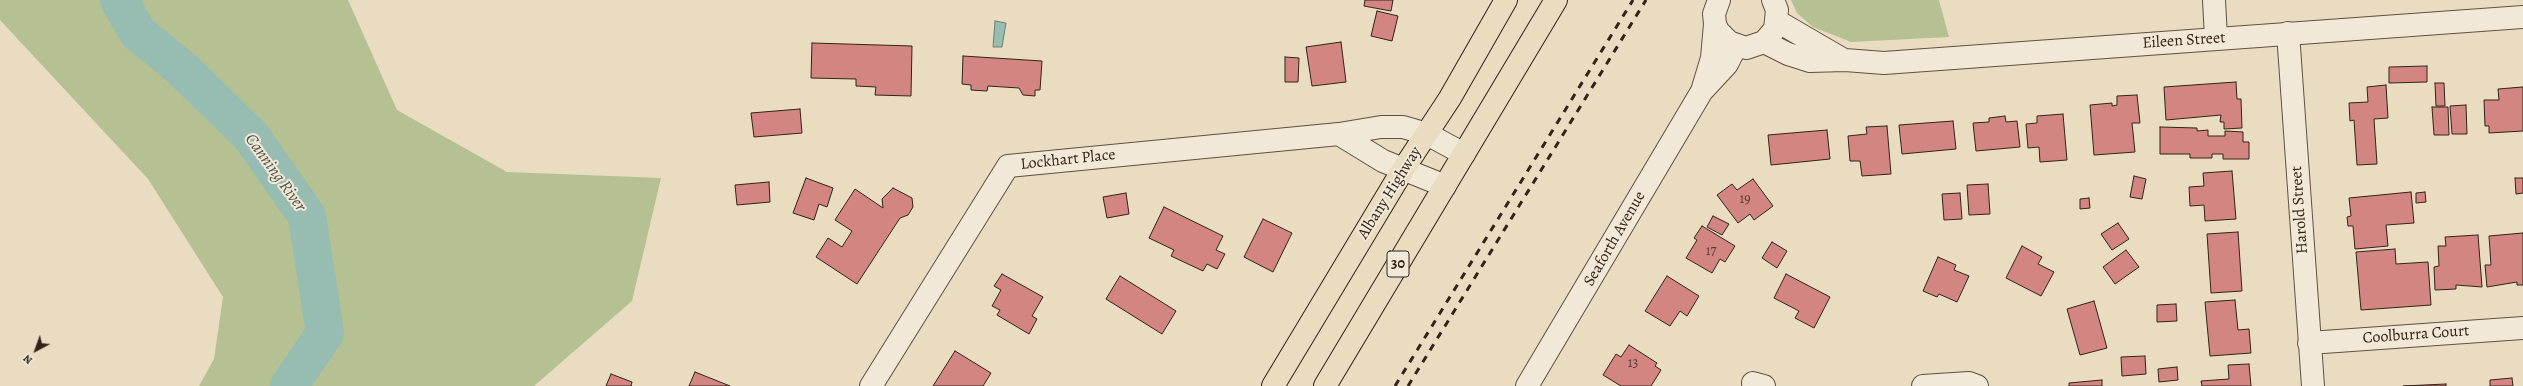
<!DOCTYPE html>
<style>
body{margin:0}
#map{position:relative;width:2523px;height:386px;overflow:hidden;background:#e9dcc1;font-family:Alegreya,serif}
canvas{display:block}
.north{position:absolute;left:16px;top:330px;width:40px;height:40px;-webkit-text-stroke:3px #f1e8d7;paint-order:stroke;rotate:221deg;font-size:11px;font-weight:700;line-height:16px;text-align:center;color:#322217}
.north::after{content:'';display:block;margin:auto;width:14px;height:18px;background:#322217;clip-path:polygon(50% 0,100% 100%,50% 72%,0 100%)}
</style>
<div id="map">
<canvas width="2523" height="386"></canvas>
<div class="north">N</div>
</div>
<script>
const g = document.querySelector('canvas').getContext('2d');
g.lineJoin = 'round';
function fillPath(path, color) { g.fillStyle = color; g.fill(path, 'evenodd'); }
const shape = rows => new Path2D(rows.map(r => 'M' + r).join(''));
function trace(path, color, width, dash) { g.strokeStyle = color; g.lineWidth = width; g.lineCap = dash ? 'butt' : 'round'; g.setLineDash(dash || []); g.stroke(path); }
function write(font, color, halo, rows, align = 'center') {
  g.font = font + ' Alegreya,serif'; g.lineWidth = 4; g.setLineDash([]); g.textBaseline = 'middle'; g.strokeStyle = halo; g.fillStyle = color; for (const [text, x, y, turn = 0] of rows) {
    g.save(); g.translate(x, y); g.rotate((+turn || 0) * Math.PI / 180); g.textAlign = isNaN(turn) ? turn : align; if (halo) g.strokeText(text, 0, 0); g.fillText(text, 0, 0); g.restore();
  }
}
fillPath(shape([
 [0,0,348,0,397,110,507,172,661,178,632,301,534,386,199,386,214,359,223,297,148,179,0,20],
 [1791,0,1939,0,1949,37,1851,42,1813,27,1797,13]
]), '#b5c093');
const water = shape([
 [995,21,1006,23,1002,47,993,47,995,21]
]);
fillPath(water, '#97bcb1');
trace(water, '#6f7e73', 1);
trace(shape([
 [119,0,138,33,180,67,251,136,307,216,325,333,289,386]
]), '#97bcb1', 38);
const building = shape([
 [1365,0,1393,0,1391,11,1364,6,1365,0],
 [1377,11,1398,16,1392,41,1371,36,1377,11],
 [1341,42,1346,82,1312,86,1306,47,1341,42],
 [812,43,912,46,911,96,875,95,876,87,856,86,856,79,811,78,812,43],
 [963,56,1042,61,1040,90,1035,90,1035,96,1023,95,1019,88,988,86,987,91,971,90,971,85,962,84,963,56],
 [1285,57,1299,58,1298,82,1285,82,1285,57],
 [2427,66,2427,82,2389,83,2389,67,2427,66],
 [2236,82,2237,99,2241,99,2242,128,2224,129,2224,122,2220,122,2221,115,2166,120,2164,87,2236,82],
 [2435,83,2444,83,2445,106,2436,106,2435,83],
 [2386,85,2388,118,2374,119,2377,164,2357,165,2354,120,2350,121,2349,103,2368,102,2367,87,2386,85],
 [2523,87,2523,131,2489,133,2489,126,2485,126,2484,100,2499,100,2498,89,2523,87],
 [2137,95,2140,123,2132,123,2135,152,2094,155,2090,105,2112,103,2112,106,2117,105,2117,96,2137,95],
 [2466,105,2467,134,2452,134,2450,106,2466,105],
 [2432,107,2448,107,2449,135,2434,135,2432,107],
 [800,109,802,133,754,137,751,113,800,109],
 [2063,114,2067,160,2040,162,2039,147,2028,148,2026,124,2037,123,2037,116,2063,114],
 [2005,116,2006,122,2017,121,2020,147,1976,151,1973,123,1989,122,1989,118,2005,116],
 [1953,121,1956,149,1902,154,1899,125,1953,121],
 [1887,126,1891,174,1862,176,1860,161,1850,161,1848,136,1867,134,1866,127,1887,126],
 [2160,127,2197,128,2197,131,2208,130,2208,136,2225,136,2225,131,2243,132,2243,142,2249,142,2249,159,2223,159,2223,154,2212,154,2212,158,2190,158,2190,154,2160,154,2160,127],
 [1827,130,1830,159,1771,165,1768,135,1827,130],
 [2232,171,2236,219,2205,221,2204,205,2190,206,2189,187,2204,186,2203,173,2232,171],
 [2134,176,2146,179,2142,199,2130,197,2134,176],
 [806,178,833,188,827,207,819,204,814,220,793,213,806,178],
 [2515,178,2523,178,2523,193,2516,194,2515,178],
 [1753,179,1773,206,1754,220,1750,214,1738,223,1717,195,1732,184,1737,190,1753,179],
 [769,182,770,202,737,205,735,185,769,182],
 [1988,184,1990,214,1969,215,1967,185,1988,184],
 [893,188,912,198,913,207,908,215,900,218,857,284,816,257,828,238,842,247,852,231,835,220,855,189,883,208,882,199,893,188],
 [2411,192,2414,223,2386,225,2388,246,2355,249,2353,226,2348,226,2347,217,2351,216,2349,198,2411,192],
 [2425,192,2426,202,2416,203,2416,193,2425,192],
 [1126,193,1129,214,1107,218,1103,197,1126,193],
 [1960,193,1962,219,1944,220,1942,194,1960,193],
 [2089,198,2090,208,2080,209,2080,199,2089,198],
 [1164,207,1223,236,1216,250,1225,254,1217,269,1207,264,1203,271,1171,256,1174,250,1149,238,1164,207],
 [1713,216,1729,224,1722,235,1707,227,1713,216],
 [1263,219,1292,233,1273,272,1244,257,1263,219],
 [2118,223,2129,239,2112,250,2101,234,2118,223],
 [1702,226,1735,246,1725,262,1720,259,1712,273,1686,258,1697,240,1694,238,1702,226],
 [2238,232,2242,291,2211,293,2207,234,2238,232],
 [2523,233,2523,285,2517,285,2517,282,2487,287,2485,265,2491,265,2489,236,2523,233],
 [2478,235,2482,287,2456,285,2456,289,2435,290,2434,267,2439,266,2438,246,2446,246,2445,237,2478,235],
 [1772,242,1787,251,1777,268,1762,258,1772,242],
 [2022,246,2042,257,2038,264,2054,272,2041,296,2006,278,2022,246],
 [2395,249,2396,264,2428,262,2431,305,2361,310,2356,252,2395,249],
 [2126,250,2139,267,2115,284,2103,267,2126,250],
 [1938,257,1956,265,1954,270,1969,276,1957,302,1939,294,1937,297,1923,291,1938,257],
 [1002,274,1043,297,1032,316,1037,319,1029,334,997,315,1000,310,992,306,1001,290,994,286,1002,274],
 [1786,274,1830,297,1814,328,1795,318,1799,311,1774,298,1786,274],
 [1120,276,1176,311,1162,334,1106,299,1120,276],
 [1667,276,1699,296,1687,316,1680,311,1670,326,1645,311,1667,276],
 [2235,300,2238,330,2249,329,2251,353,2210,356,2205,302,2235,300],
 [2094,301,2107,348,2080,355,2067,309,2094,301],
 [2176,304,2177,321,2157,322,2157,305,2176,304],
 [1629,345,1657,363,1655,366,1661,370,1651,386,1621,386,1603,375,1616,354,1621,357,1629,345],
 [955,351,991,373,983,386,933,386,955,351],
 [2145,356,2146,374,2122,376,2121,357,2145,356],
 [2249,364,2251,386,2202,386,2201,381,2229,379,2228,365,2249,364],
 [2177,367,2178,380,2159,382,2158,369,2177,367],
 [695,372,730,386,689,386,695,372],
 [611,374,632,382,631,386,606,386,611,374],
 [2512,378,2513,386,2490,386,2490,380,2512,378],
 [2102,380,2102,386,2069,386,2069,383,2102,380],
 [2446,384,2446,386,2403,386,2446,384]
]);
fillPath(building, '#d38681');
trace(building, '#322217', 1);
const minor = shape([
 [2214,0,2216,38],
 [2288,33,2313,386],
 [1339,134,1383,161,1445,186],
 [2309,343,2523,328],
 [1753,383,1764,386],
 [871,386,1008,166,1339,134,1381,127,1403,127,1427,134,1464,154],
 [1923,386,1969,383,1977,386]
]);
const tertiary = shape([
 [1719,0,1714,14,1715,24,1718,31,1729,42,1746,48,1764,42,1775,29,1777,10,1773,0],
 [1777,21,1844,60],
 [1764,42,1788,54,1810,61,1845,60,1884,63,2523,17],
 [1703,88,1712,58,1715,24],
 [1527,386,1702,91,1727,64,1736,46]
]);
const trunk = shape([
 [1273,386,1404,168,1450,98,1506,0],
 [1325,386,1556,0]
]);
trace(minor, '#605042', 24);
trace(tertiary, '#605042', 24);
trace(trunk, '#322217', 24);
trace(minor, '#f1e8d7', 22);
trace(tertiary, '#f1e8d7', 22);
trace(trunk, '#e9dcc1', 22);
trace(shape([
 [1395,386,1633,0],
 [1408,386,1646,0]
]), '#322217', 3, [7, 7]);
write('14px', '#5a3b32', null, [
 ["19",1745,200],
 ["17",1711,252],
 ["13",1633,364]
]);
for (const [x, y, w] of [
 [1398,264,22]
]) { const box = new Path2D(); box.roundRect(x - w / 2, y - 13, w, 26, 3); g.fillStyle = '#f1e8d7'; g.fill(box); trace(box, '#322217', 1); }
write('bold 15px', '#322217', null, [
 ["30",1398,264]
]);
write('16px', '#322217', '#f1e8d7', [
 ["Eileen Street",2184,41,-4],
 ["Lockhart Place",1068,160,-6],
 ["Albany Highway",1390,193,-58],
 ["Harold Street",2300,210,-94],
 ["Seaforth Avenue",1615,239,-60],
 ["Coolburra Court",2416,335,-4]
]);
write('italic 17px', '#505045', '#f1e8d7', [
 ["Canning River",275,173,54]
]);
</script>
